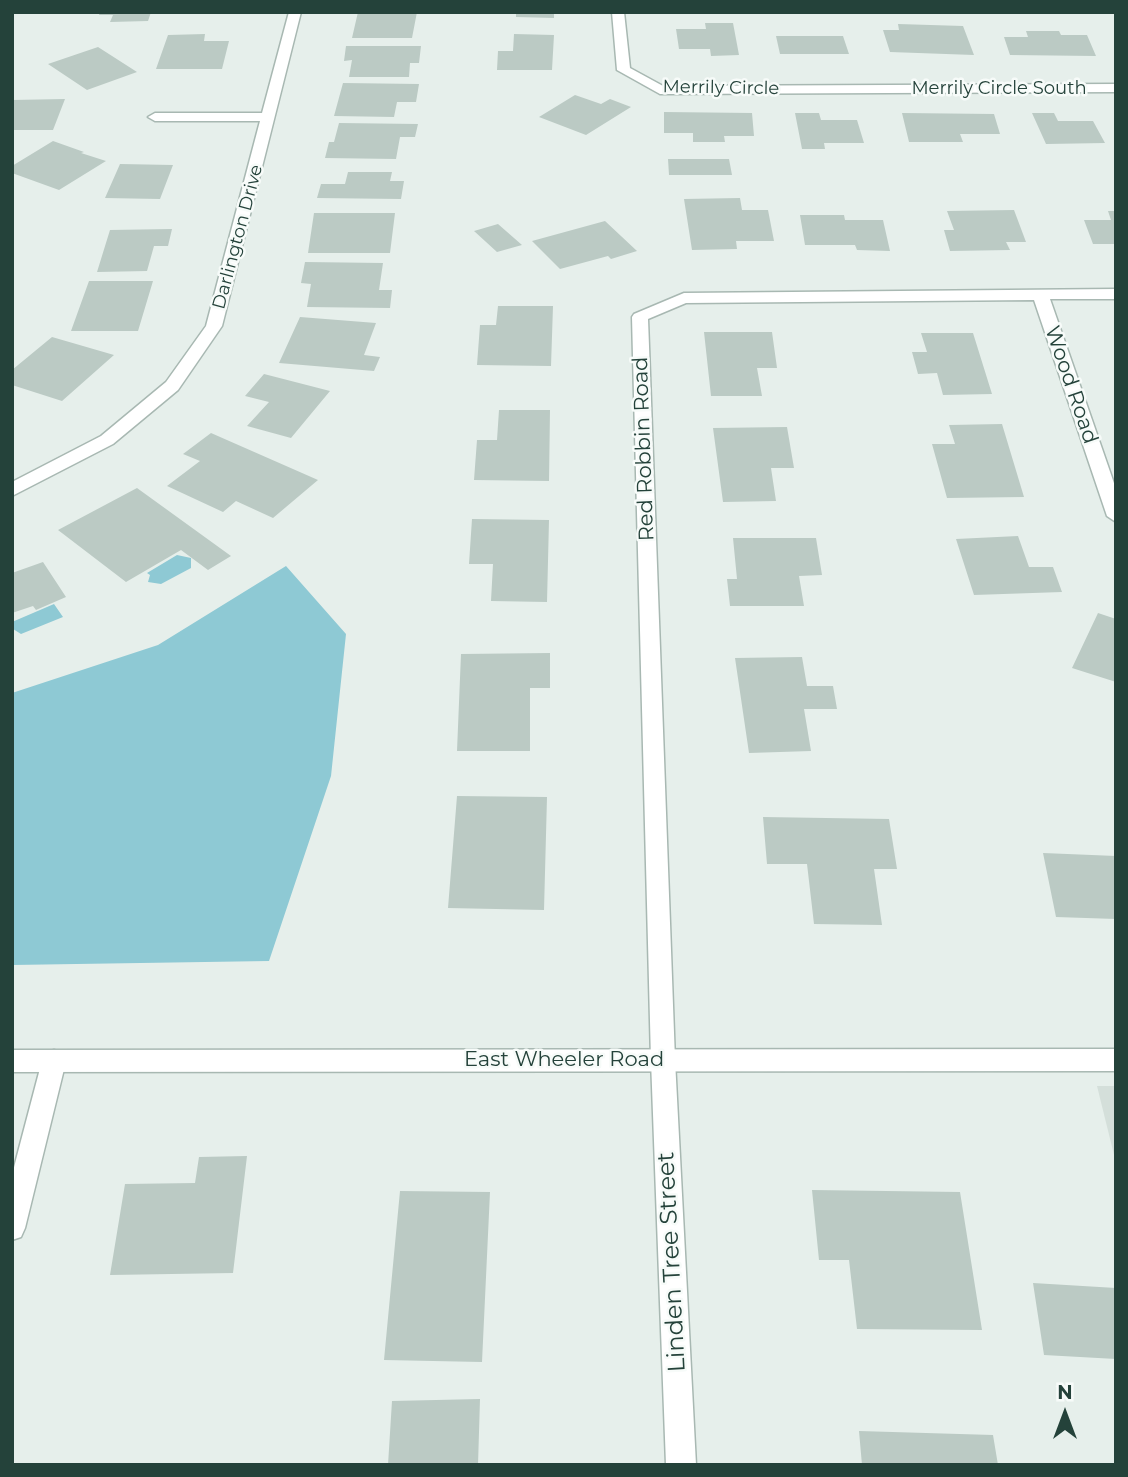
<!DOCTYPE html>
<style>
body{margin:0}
#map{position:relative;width:1128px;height:1477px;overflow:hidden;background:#e6efeb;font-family:Montserrat,sans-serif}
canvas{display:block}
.frame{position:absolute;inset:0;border:14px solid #24423a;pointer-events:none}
.north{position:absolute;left:1030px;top:1379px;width:70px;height:70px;-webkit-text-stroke:5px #f7fbf9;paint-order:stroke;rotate:0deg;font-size:19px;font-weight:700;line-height:28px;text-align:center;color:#24423a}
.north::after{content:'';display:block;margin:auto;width:24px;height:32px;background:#24423a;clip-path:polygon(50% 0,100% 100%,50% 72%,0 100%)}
</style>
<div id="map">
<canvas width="1128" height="1477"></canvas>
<div class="frame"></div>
<div class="north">N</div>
</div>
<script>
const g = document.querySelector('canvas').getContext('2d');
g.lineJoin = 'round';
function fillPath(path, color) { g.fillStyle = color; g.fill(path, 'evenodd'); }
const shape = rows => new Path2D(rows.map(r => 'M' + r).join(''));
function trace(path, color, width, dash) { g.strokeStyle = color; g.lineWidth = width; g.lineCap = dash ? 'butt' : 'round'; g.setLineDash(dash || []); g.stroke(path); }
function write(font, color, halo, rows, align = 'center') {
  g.font = font + ' Montserrat,sans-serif'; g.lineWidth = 5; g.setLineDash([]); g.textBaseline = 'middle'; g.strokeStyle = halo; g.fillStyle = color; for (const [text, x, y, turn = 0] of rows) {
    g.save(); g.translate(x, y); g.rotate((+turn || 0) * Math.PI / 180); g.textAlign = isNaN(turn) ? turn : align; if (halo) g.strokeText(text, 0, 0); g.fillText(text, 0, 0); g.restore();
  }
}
fillPath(shape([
 [1097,1086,1116,1086,1116,1163]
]), '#d4dfda');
fillPath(shape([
 [177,555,191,558,191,568,161,584,148,582,150,575,147,573],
 [286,566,346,634,331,776,269,961,12,965,12,693,158,645],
 [54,604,63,617,21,634,13,629,12,622]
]), '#8ec9d4');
fillPath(shape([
 [100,12,151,12,148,21,110,22,113,15,99,15],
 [358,12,417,12,412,38,352,38],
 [516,12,554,12,554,18,516,17],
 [705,23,733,23,739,55,711,56,710,49,679,49,676,29,706,29],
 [898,24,963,26,974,55,890,52,883,30,899,30],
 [1026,31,1059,31,1061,35,1087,35,1096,56,1010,55,1004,37,1028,37],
 [205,34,204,41,229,41,222,69,156,69,168,35],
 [514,34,554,35,552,70,497,70,498,51,513,51],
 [776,36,843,36,849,54,780,54],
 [346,46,421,46,419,63,410,63,409,77,349,77,352,60,344,61],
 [98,47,137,72,87,90,48,64],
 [343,83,419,84,416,102,397,102,394,117,334,116],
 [575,95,601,104,610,99,631,107,586,135,539,117],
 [65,99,53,130,12,130,12,100],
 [664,112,752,113,754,136,724,136,725,142,693,142,693,133,664,133],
 [795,113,819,113,821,120,857,120,864,143,824,143,825,149,802,149],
 [902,113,994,114,1000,134,960,134,963,142,909,142],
 [1032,113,1054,113,1058,121,1093,121,1105,143,1046,144],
 [339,123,418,124,415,137,400,137,396,159,325,158,329,142,334,142],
 [53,141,84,152,81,153,106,161,59,190,12,173,12,166],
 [668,159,729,159,732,175,669,175],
 [120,164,173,165,160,199,105,198],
 [348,172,392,172,390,181,404,181,401,199,317,198,321,184,345,184],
 [740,198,742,210,768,210,774,241,736,241,737,249,692,250,684,199],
 [1014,210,1026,242,1006,242,1010,250,950,251,944,230,954,230,947,211],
 [1108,211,1116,211,1116,244,1093,244,1084,220,1111,220],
 [314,213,395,213,390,253,308,253],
 [800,215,844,215,845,220,883,220,890,251,857,250,855,245,805,245],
 [605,221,637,251,611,259,608,256,560,269,532,241],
 [498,224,522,245,497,252,474,231],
 [172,229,168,246,154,246,147,271,97,272,110,230],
 [305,262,383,263,379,290,392,290,390,308,307,307,311,284,301,283],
 [89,281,153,281,138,331,71,331],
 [498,306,553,306,551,366,477,365,480,325,496,325],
 [300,317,376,323,364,355,380,357,374,371,279,363],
 [704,332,772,332,777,368,757,368,762,396,711,396],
 [921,333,973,333,992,394,943,395,937,373,918,374,912,352,927,352],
 [52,337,114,355,62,401,12,385,12,370],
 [264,374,330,391,291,438,247,426,269,402,245,396],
 [499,410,550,410,549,481,474,480,477,440,497,440],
 [1002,424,1024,497,947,498,932,444,955,444,949,425],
 [787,427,794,468,771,468,776,501,723,502,713,428],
 [211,433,318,480,273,518,236,501,223,512,167,486,200,461,183,454],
 [137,488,231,556,208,570,181,550,126,582,58,530],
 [472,519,549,520,547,602,491,601,493,564,469,564],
 [1018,536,1029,567,1053,567,1062,592,974,595,956,539],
 [733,538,816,538,822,575,799,576,804,606,730,606,727,579,737,579],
 [43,562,66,597,36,610,33,606,12,613,12,573],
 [1098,613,1116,619,1116,682,1072,668],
 [550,653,550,688,530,688,530,751,457,751,461,654],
 [802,657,807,686,833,686,837,709,804,709,811,751,749,753,735,658],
 [457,796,547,797,544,910,448,908],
 [763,817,889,819,897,869,874,869,882,925,814,924,807,864,767,864],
 [1043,853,1116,856,1116,919,1056,917],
 [247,1156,233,1273,110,1275,125,1184,195,1183,199,1157],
 [812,1190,960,1192,982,1330,857,1329,849,1260,819,1260],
 [400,1191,490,1192,482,1362,384,1360],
 [1033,1283,1116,1288,1116,1359,1044,1355],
 [480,1399,478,1465,388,1465,392,1401],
 [859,1431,993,1435,998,1465,862,1465]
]), '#bbcac4');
const minor = shape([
 [289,12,301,12,222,326,178,390,113,444,12,496,12,482,101,436,166,382,206,326,260,121,155,121,148,117,155,113,262,113,289,12],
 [612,12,624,12,630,68,663,86,1116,84,1116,92,660,94,617,70,612,12],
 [1116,289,1116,299,1050,299,1116,489,1116,522,1107,516,1034,300,686,303,648,319,675,1060,696,1465,666,1465,651,1060,632,317,634,314,684,293,1116,289],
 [54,1050,63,1053,66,1061,25,1228,21,1237,12,1240,12,1175,42,1061,45,1053,54,1050]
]);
const tertiary = shape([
 [1116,1049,1116,1071,12,1072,12,1050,1116,1049]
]);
trace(minor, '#a8b8b2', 3);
trace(tertiary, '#a8b8b2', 3);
fillPath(minor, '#fff');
fillPath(tertiary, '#fff');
write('18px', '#24423a', '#f7fbf9', [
 ["Merrily Circle",721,88,1],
 ["Merrily Circle South",999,89],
 ["Darlington Drive",238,237,-75]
]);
write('21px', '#24423a', '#f7fbf9', [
 ["Wood Road",1071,385,71],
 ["Red Robbin Road",644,449,-92],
 ["East Wheeler Road",564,1060]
]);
write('24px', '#24423a', '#f7fbf9', [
 ["Linden Tree Street",672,1262,-93]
]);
</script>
